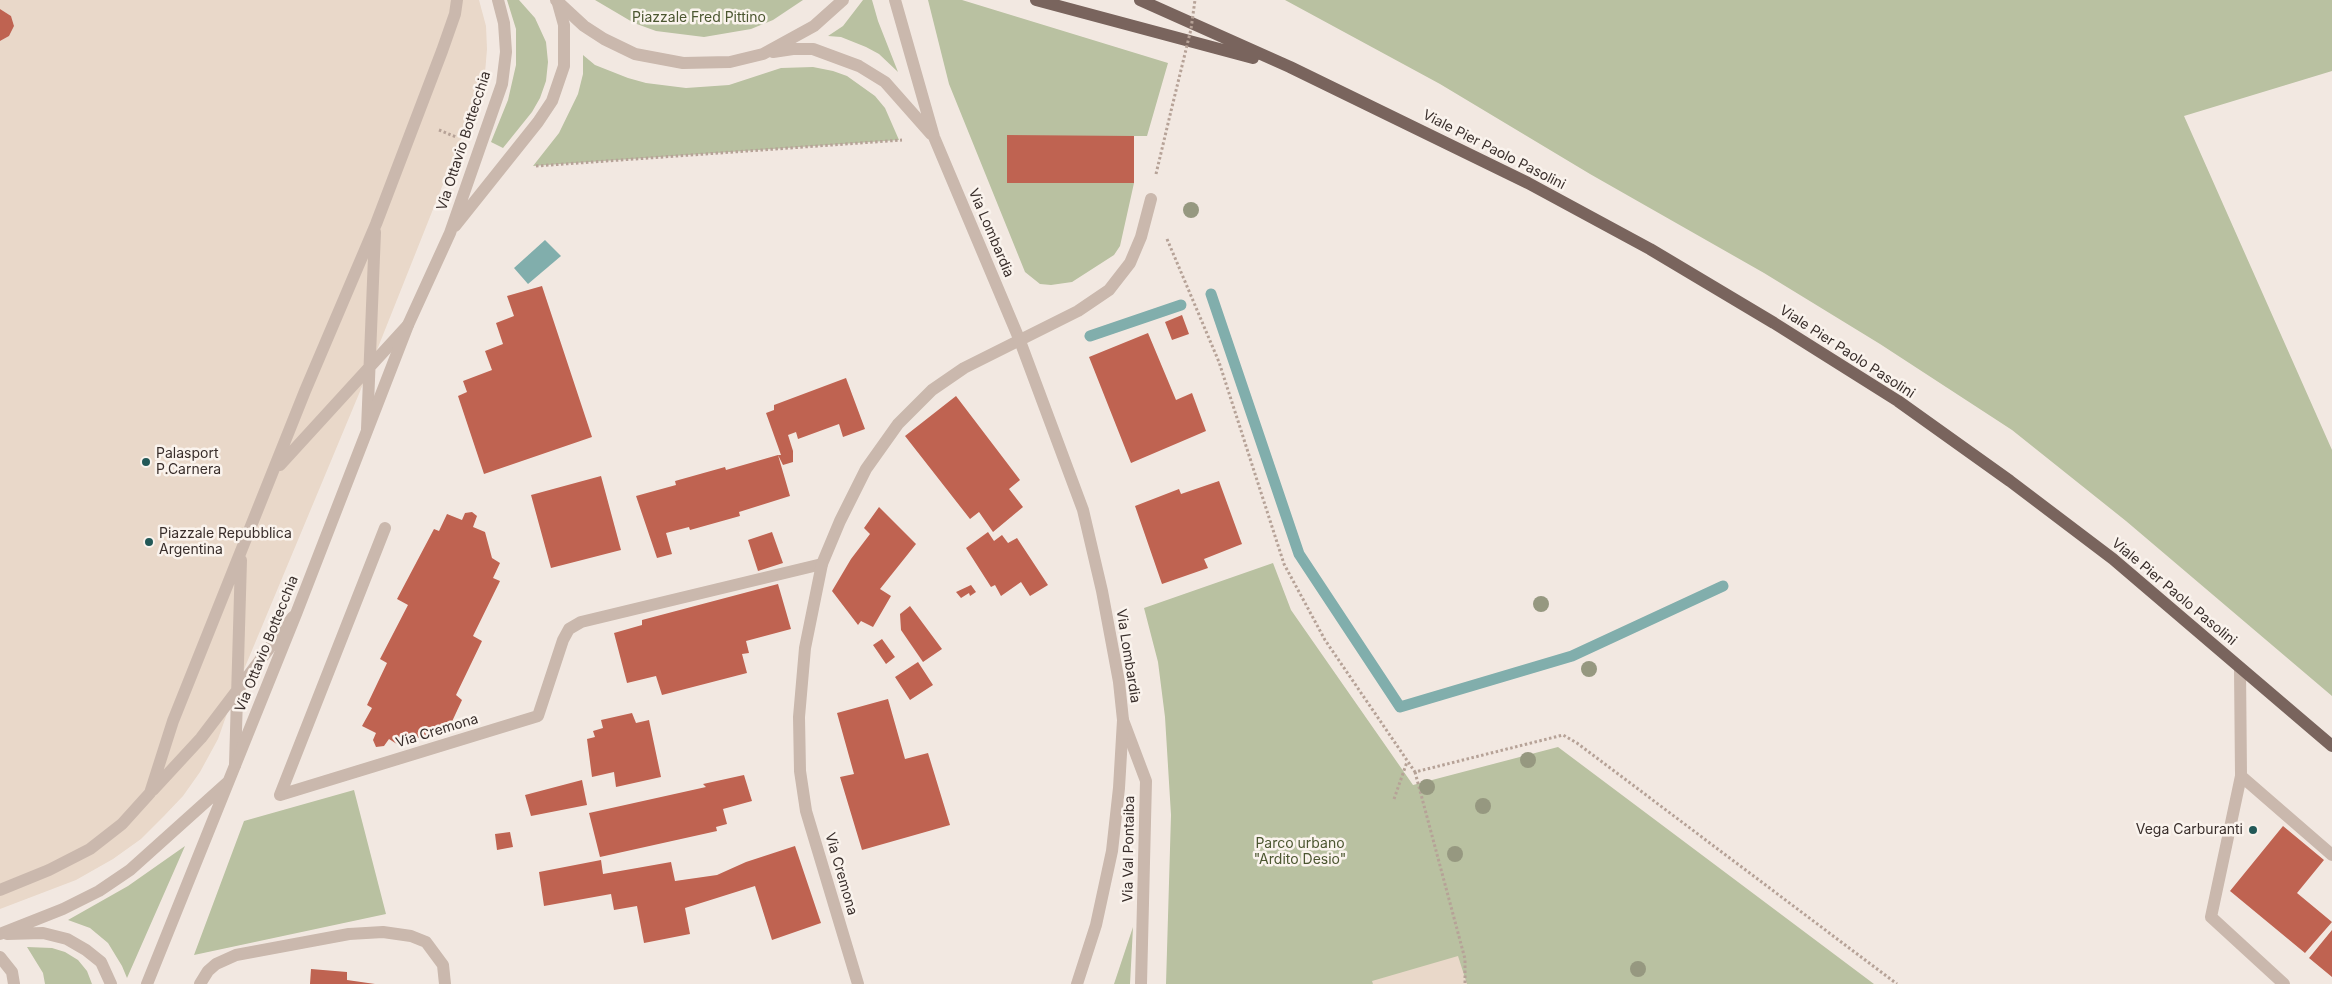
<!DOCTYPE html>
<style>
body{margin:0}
canvas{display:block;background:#f2e8e1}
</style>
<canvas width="2332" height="984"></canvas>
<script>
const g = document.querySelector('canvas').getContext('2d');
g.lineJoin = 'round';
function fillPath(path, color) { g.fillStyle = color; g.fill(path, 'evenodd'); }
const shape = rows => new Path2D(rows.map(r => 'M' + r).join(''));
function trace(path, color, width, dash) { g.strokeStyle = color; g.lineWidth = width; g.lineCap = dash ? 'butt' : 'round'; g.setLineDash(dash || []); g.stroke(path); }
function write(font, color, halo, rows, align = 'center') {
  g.font = font + ' Inter,sans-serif'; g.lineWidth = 5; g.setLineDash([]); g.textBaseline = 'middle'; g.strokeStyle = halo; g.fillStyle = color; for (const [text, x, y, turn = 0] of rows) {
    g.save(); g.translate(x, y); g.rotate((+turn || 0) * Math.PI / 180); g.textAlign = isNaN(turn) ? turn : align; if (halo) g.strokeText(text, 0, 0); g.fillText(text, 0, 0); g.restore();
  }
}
fillPath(shape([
 [507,0,519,0,535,18,546,42,548,62,546,81,540,98,532,112,503,148,491,142,508,100,516,65,516,29],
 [595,0,803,0,773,20,751,29,704,37,656,31,634,23],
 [863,0,872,0,878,21,898,72,879,54,866,47,841,37,828,36,843,26],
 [928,0,962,0,1168,63,1147,136,1007,136,1007,182,1134,183,1120,246,1114,255,1072,282,1051,285,1040,284,1025,272,949,84],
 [1285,0,2332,0,2332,71,2184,116,2332,450,2332,696,2126,521,2012,430,1880,344,1764,273,1590,174,1440,84],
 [583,55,595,65,628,78,646,83,686,88,729,85,781,68,813,67,833,71,847,76,875,96,885,108,899,140,533,166,559,133,578,94,583,74],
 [1273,563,1291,610,1413,785,1558,747,1874,984,1166,984,1171,815,1165,717,1158,662,1144,608],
 [354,790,386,914,194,955,244,821],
 [185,846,127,978,122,966,108,943,90,928,68,920,128,886],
 [1133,927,1130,984,1114,984],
 [27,947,52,948,65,952,78,960,87,971,92,984,45,984,43,973]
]), '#b9c1a1');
fillPath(shape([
 [0,0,479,0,486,26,487,49,485,73,461,139,371,365,235,691,218,739,200,772,183,796,164,816,141,839,113,859,76,880,0,909,0,41,9,36,14,26,11,16,0,9],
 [1458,956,1467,984,1373,984,1372,981]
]), '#e9d8c9');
fillPath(shape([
 [545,240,561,256,528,284,514,268]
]), '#81aeac');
trace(shape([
 [1211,294,1299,554,1400,707,1572,656,1723,586],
 [1090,336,1181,305]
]), '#81aeac', 11);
fillPath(shape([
 [0,9,11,16,14,26,9,36,0,41],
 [1007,135,1134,136,1134,183,1007,183],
 [542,286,592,437,484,474,458,396,467,392,463,381,492,370,485,351,503,344,496,323,514,316,507,296],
 [1182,315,1189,334,1172,340,1165,322],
 [1148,333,1176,400,1192,393,1206,431,1131,463,1089,357],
 [846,378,865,429,843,437,839,424,798,439,796,432,788,435,793,451,793,462,783,465,778,455,790,496,739,512,740,516,690,530,689,527,666,533,672,554,657,558,636,496,676,485,675,481,725,467,726,470,778,455,781,455,766,413,774,410,774,405],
 [956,396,1020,480,1009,489,1023,507,993,532,979,512,970,519,905,436],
 [601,476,621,550,551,568,531,495],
 [1219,481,1242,544,1204,559,1208,568,1162,584,1135,506,1179,489,1181,494],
 [879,507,916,544,880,589,891,596,873,627,861,621,858,625,832,591,851,559,870,534,864,528],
 [472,512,477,516,473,527,485,532,492,558,500,563,493,578,500,581,473,636,482,641,456,695,462,700,449,728,440,725,434,739,424,735,400,746,389,739,384,746,376,747,373,740,376,733,362,726,372,708,367,705,387,663,380,659,408,605,397,599,434,529,439,531,447,514,462,520,465,513],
 [772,532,783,563,758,571,748,540],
 [988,532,994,541,1002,535,1008,543,1017,538,1048,585,1030,596,1021,582,1001,596,995,585,991,587,966,548],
 [778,584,791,629,746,641,749,653,742,654,747,673,662,695,656,676,627,683,614,633,642,625,642,620],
 [971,585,976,592,970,596,969,593,961,598,956,592],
 [910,606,942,649,923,662,901,630,900,614],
 [882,639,895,657,886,664,873,645],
 [918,662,933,685,910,700,895,677],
 [888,699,905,759,928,753,950,825,862,850,840,777,854,774,837,713],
 [632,713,636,723,649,720,661,777,616,787,614,772,592,777,587,739,595,737,593,731,603,728,601,720],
 [744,775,752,801,723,809,727,824,716,827,717,831,600,857,589,813,706,787,703,784],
 [582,780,587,805,531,816,525,795],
 [2283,826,2324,860,2297,893,2332,922,2305,953,2230,891],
 [510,832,513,847,497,850,495,834],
 [795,846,821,923,772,940,755,886,685,908,690,934,644,943,637,906,614,910,611,894,544,906,539,872,601,860,603,874,671,862,675,881,717,875,746,862],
 [2332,930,2332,977,2309,958],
 [311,969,347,972,347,980,375,984,310,984]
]), '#bf6351');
trace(shape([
 [439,130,456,137],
 [536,166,902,140],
 [1156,174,1171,111],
 [1167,239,1219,362,1284,564,1325,640,1415,772,1563,735,1577,743,1897,984],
 [1415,772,1465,959,1465,984],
 [1394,799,1407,762]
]), '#b6a297', 3, [2.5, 2.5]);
trace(shape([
 [367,429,375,232],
 [280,465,408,325],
 [385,528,280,795,538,716,563,640,569,629,581,622,822,564],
 [2240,668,2241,776,2332,855],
 [235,765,241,560],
 [2241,776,2211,917,2284,984],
 [153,790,201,738,293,617],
 [0,890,49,870,90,849,122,824,150,793,173,721,305,391,376,224,442,51,455,14,457,0],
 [0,957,12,972,14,984],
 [200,984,208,971,216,964,236,955,349,934,383,932,411,936,426,942,443,965,445,984]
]), '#cab8ad', 12);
trace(shape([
 [455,226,538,122,552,101,564,66,564,25,557,0],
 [1123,720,1146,781,1141,984],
 [0,934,63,909,99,891,130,870,228,782],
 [7,934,43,933,67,939,86,950,101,962,111,984],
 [147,984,296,614,408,325,450,233,502,84,506,52,504,23,498,0],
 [858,984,806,811,800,771,799,717,805,648,822,564,840,521,866,469,898,424,932,390,964,368,1078,311,1109,290,1130,263,1141,237,1151,199]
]), '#cab8ad', 12);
trace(shape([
 [556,0,584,26,604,39,635,54,683,63,730,62,763,54,814,26,843,0],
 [895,0,934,137,1020,341,1083,510,1102,591,1119,682,1123,720,1119,788,1112,851,1096,925,1077,984],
 [773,52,793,49,813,49,859,66,885,82,931,134]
]), '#cab8ad', 12);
trace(shape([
 [1036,0,1253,58],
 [1140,0,1290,67,1528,183,1650,249,1774,323,1898,401,2010,481,2113,559,2332,746]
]), '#79645d', 12);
trace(shape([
 [1171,111,1191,29,1195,0]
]), '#b6a297', 3, [2.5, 2.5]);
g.fillStyle = '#969880';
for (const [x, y] of [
 [1191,210],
 [1541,604],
 [1589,669],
 [1528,760],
 [1427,787],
 [1483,806],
 [1455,854],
 [1638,969]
]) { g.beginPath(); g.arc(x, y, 8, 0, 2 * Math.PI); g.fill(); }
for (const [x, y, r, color] of [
 [146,462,5,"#225857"],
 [149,542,5,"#225857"],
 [2253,830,5,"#225857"]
]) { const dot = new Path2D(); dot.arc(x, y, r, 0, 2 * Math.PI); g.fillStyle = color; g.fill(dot); trace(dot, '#faf3ed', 2); }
write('14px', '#4b5630', '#faf3ed', [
 ["Piazzale Fred Pittino",699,18],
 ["Parco urbano",1300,844],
 ["\"Ardito Desio\"",1300,860]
]);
write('14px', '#392e2b', '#faf3ed', [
 ["Via Ottavio Bottecchia",464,141,-72],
 ["Viale Pier Paolo Pasolini",1494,150,27],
 ["Via Lombardia",991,233,67],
 ["Viale Pier Paolo Pasolini",1847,352,33],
 ["Viale Pier Paolo Pasolini",2174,592,40],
 ["Via Ottavio Bottecchia",267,644,-68],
 ["Via Lombardia",1128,656,81],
 ["Via Cremona",437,731,-17],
 ["Via Val Pontaiba",1129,849,-89],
 ["Via Cremona",841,874,74]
]);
write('14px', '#392e2b', '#faf3ed', [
 ["Palasport",156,454],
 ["P.Carnera",156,470],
 ["Piazzale Repubblica",159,534],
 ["Argentina",159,550],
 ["Vega Carburanti",2243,830,"right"]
], 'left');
</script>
